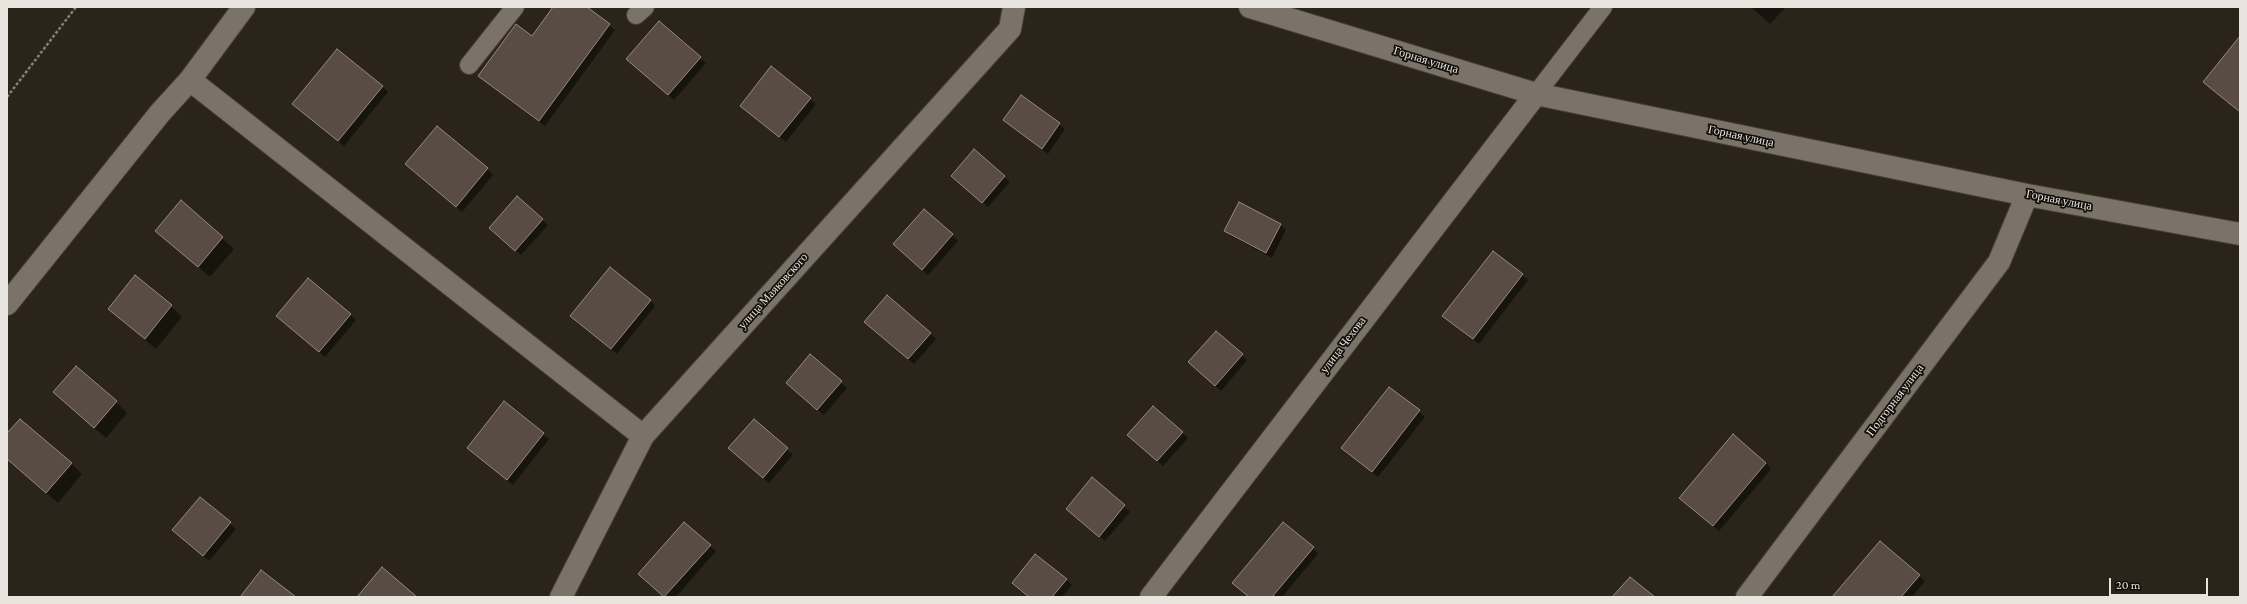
<!DOCTYPE html>
<meta charset="utf-8">
<style>
body{margin:0}
#map{position:relative;width:2247px;height:604px;overflow:hidden;background:#2b241a;font-family:"Crimson Pro",serif}
canvas{display:block}
.frame{position:absolute;inset:0;border:8px solid #e9e4dd;pointer-events:none}
.scale{position:absolute;left:2109px;top:578px;width:99px;height:18px;box-sizing:border-box;border:2px solid #e9e4dd;border-top:0;padding-left:5px;font-size:12px;line-height:14px;white-space:nowrap;color:#e9e4dd;-webkit-text-stroke:3px #110e09;paint-order:stroke}
</style>
<div id="map">
<canvas width="2247" height="604"></canvas>
<div class="frame"></div>
<div class="scale">20 m</div>
</div>
<script>
const g = document.querySelector('canvas').getContext('2d');
g.lineJoin = 'round';
function fillPath(path, color) { g.fillStyle = color; g.fill(path, 'evenodd'); }
const shape = rows => new Path2D(rows.map(r => 'M' + r).join(''));
function trace(path, color, width, dash) { g.strokeStyle = color; g.lineWidth = width; g.lineCap = dash ? 'butt' : 'round'; g.setLineDash(dash || []); g.stroke(path); }
function write(font, color, halo, rows, align = 'center') {
  g.font = font + ' "Crimson Pro",serif'; g.lineWidth = 3.5; g.setLineDash([]); g.textBaseline = 'middle'; g.strokeStyle = halo; g.fillStyle = color; for (const [text, x, y, turn = 0] of rows) {
    g.save(); g.translate(x, y); g.rotate((+turn || 0) * Math.PI / 180); g.textAlign = isNaN(turn) ? turn : align; if (halo) g.strokeText(text, 0, 0); g.fillText(text, 0, 0); g.restore();
  }
}
fillPath(shape([
 [555,7,586,7,615,30,545,126,479,76,533,37],
 [1751,7,1786,7,1770,24],
 [2240,38,2240,113,2204,81],
 [700,58,706,63,674,100,627,59],
 [382,86,388,92,344,146,294,104],
 [1022,96,1065,129,1048,154,1004,120],
 [810,99,816,104,786,142,747,111],
 [487,169,493,175,462,212,412,170],
 [1004,177,1010,182,988,207,958,181],
 [517,197,548,225,521,255,496,234],
 [181,202,234,249,210,277,157,231],
 [1240,203,1281,225,1286,230,1272,258,1231,236,1225,230],
 [924,210,958,241,928,275,894,244],
 [1522,275,1528,280,1479,344,1449,321],
 [308,279,356,320,325,357,283,322],
 [650,300,655,306,617,354,577,322],
 [171,306,182,317,156,349,109,309],
 [871,328,930,333,936,339,914,364],
 [810,355,847,388,824,415,793,388],
 [1242,355,1247,360,1221,391,1195,368],
 [1389,388,1425,417,1378,477,1348,453],
 [54,392,116,402,127,413,106,438],
 [754,420,793,455,769,483,735,454],
 [1182,432,1188,438,1163,466,1134,441],
 [543,434,549,439,513,485,468,448],
 [7,435,71,463,82,474,58,503,7,460],
 [1766,463,1771,469,1719,531,1686,503],
 [1092,479,1130,512,1105,541,1073,514],
 [200,498,236,529,209,561,179,536],
 [1880,542,1925,581,1912,597,1833,597],
 [710,546,716,551,676,597,664,597,644,580],
 [1313,548,1318,554,1282,597,1249,597],
 [1066,579,1072,585,1062,597,1029,597,1013,583]
]), '#0007');
const building = shape([
 [553,7,587,7,610,24,539,121,478,76,516,24,532,36,553,7],
 [659,21,701,57,668,95,626,59,659,21],
 [2240,36,2240,112,2203,82,2240,36],
 [337,49,383,86,338,141,292,104,337,49],
 [771,66,811,98,779,137,740,106,771,66],
 [1021,95,1060,123,1042,149,1003,120,1021,95],
 [437,126,488,168,456,207,405,164,437,126],
 [974,149,1005,176,982,203,951,176,974,149],
 [517,196,543,219,515,251,489,228,517,196],
 [181,200,223,237,198,267,155,231,181,200],
 [1239,202,1281,224,1266,253,1224,231,1239,202],
 [924,209,953,234,922,270,893,244,924,209],
 [1493,251,1523,274,1473,339,1442,316,1493,251],
 [610,267,651,300,611,349,570,316,610,267],
 [135,275,172,305,145,339,108,309,135,275],
 [308,278,351,314,319,352,276,316,308,278],
 [887,295,931,333,908,359,864,322,887,295],
 [1216,331,1243,354,1215,386,1188,362,1216,331],
 [810,354,842,381,817,410,786,383,810,354],
 [76,366,117,401,94,428,53,392,76,366],
 [1389,387,1420,410,1372,472,1341,448,1389,387],
 [504,401,544,433,507,480,467,448,504,401],
 [1153,406,1183,432,1157,461,1127,435,1153,406],
 [20,419,72,463,46,493,7,459,7,433,20,419],
 [754,419,788,448,763,478,728,448,754,419],
 [1733,434,1766,463,1713,526,1679,498,1733,434],
 [1092,477,1125,505,1099,537,1066,509,1092,477],
 [200,497,231,522,203,556,172,530,200,497],
 [684,522,711,545,664,597,638,574,684,522],
 [1283,522,1314,547,1272,597,1249,597,1232,583,1283,522],
 [1880,541,1920,575,1901,597,1832,597,1880,541],
 [1035,554,1067,579,1052,597,1029,597,1012,583,1035,554],
 [382,567,417,597,357,597,382,567],
 [261,570,296,597,240,597,261,570],
 [1630,577,1655,597,1612,597,1630,577]
]);
fillPath(building, '#584c45');
trace(building, '#988982', 1);
const service = shape([
 [636,15,645,7],
 [469,65,515,7],
 [1536,94,1603,7]
]);
const minor = shape([
 [1250,7,1536,94,2027,195,2240,234],
 [190,80,643,436],
 [7,304,160,113,190,80,244,7],
 [561,597,643,436,1010,29,1014,7],
 [1151,597,1536,94],
 [1747,597,1999,262,2027,195]
]);
trace(service, '#464139', 20);
trace(minor, '#464139', 24);
trace(shape([
 [7,97,76,7]
]), '#868077', 2.5, [3, 2]);
trace(service, '#7b7367', 18);
trace(minor, '#7b7367', 22);
write('12px', '#e9e4dd', '#110e09', [
 ["Горная улица",1426,60,17],
 ["Горная улица",1741,136,12],
 ["Горная улица",2059,200,11],
 ["улица Маяковского",773,291,-48],
 ["улица Чехова",1343,345,-53],
 ["Подгорная улица",1895,400,-53]
]);
</script>
